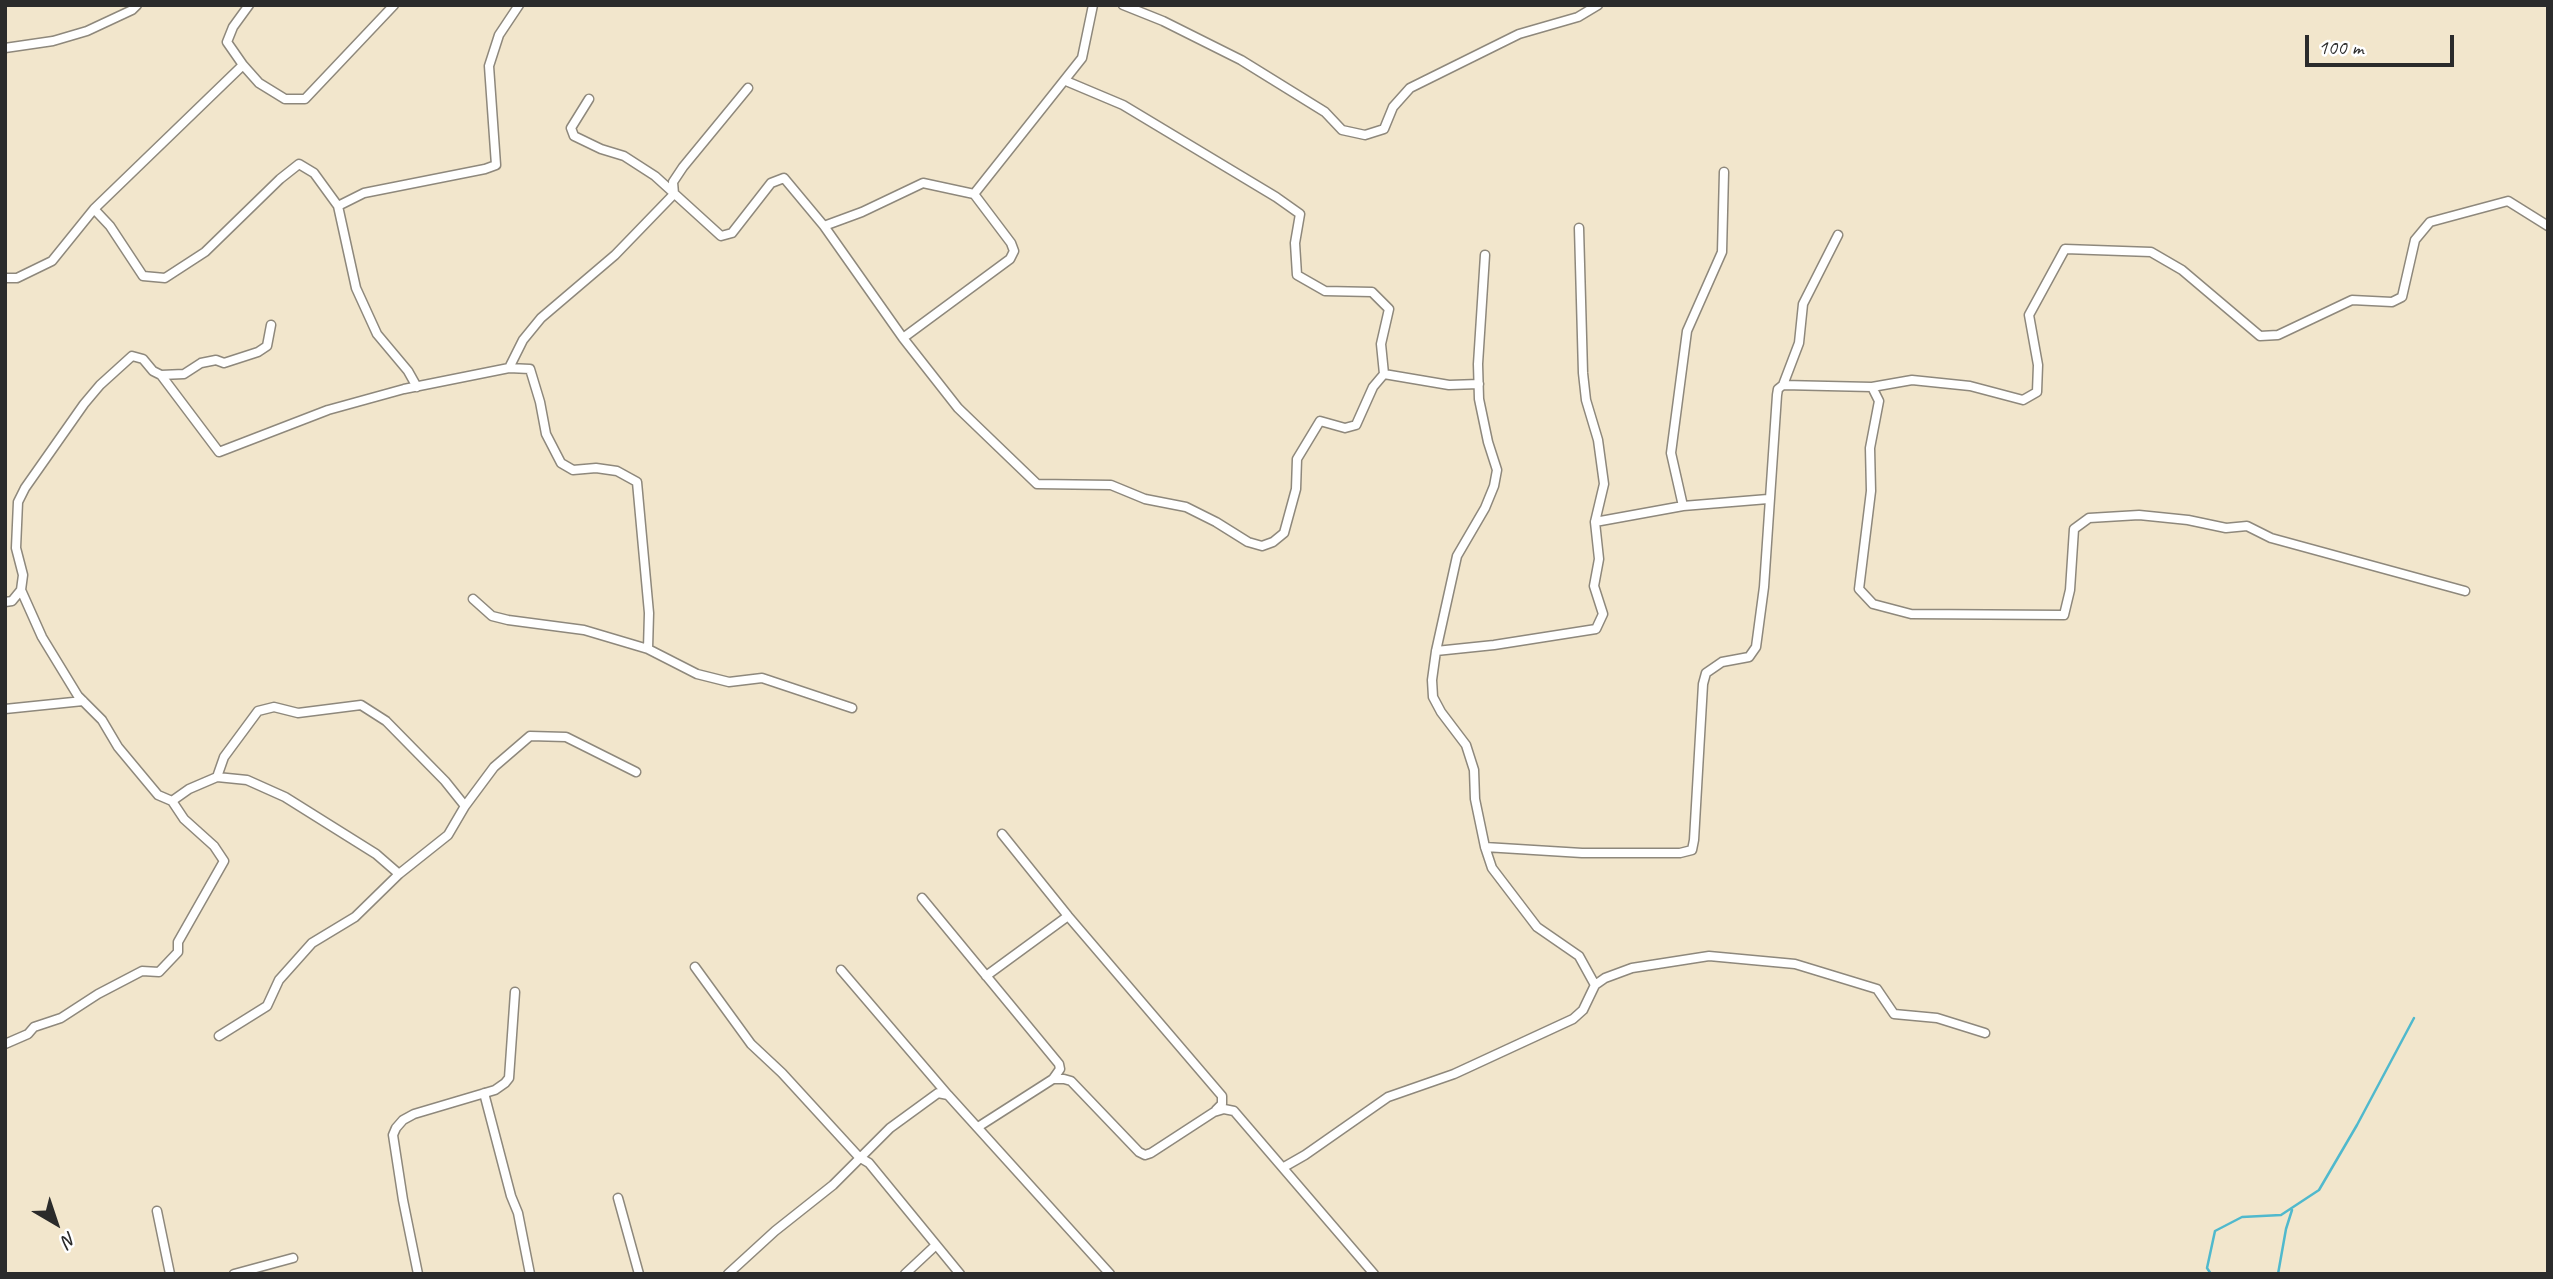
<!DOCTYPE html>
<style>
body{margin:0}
#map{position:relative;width:2553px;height:1279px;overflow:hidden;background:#f2e6cc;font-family:Caveat,sans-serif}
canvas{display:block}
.frame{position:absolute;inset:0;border:7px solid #2b2b2b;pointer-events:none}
.north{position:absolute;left:21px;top:1188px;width:70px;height:70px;-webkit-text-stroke:5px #fff;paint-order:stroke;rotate:141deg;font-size:19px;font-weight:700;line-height:28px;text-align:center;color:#2b2b2b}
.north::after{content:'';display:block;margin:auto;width:24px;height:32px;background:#2b2b2b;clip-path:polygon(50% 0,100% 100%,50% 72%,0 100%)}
.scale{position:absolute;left:2305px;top:35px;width:149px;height:32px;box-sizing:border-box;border:4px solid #2b2b2b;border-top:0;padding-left:9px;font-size:21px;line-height:24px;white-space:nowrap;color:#2b2b2b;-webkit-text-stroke:5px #fff;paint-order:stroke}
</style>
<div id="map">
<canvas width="2553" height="1279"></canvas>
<div class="frame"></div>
<div class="north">N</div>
<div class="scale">100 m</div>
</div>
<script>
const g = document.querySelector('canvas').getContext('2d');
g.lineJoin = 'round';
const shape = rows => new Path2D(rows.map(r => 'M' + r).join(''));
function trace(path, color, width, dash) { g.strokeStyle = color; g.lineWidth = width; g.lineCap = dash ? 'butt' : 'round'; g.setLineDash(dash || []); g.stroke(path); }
trace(shape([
 [2211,1274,2207,1268,2215,1231,2242,1217,2281,1215,2319,1190,2357,1125,2414,1018],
 [2278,1274,2286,1229,2292,1210]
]), '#50b9cd', 2.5);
const street = shape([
 [1123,5,1163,21,1241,60,1325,112,1342,130,1365,135,1384,129,1393,107,1410,88,1519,34,1578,17,1598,5],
 [5,48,53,41,87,31,132,10,137,5],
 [243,65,227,42,233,27,249,5],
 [1066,81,1123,105,1276,197,1300,214,1295,243,1297,275,1325,291,1372,292,1389,309,1381,344,1384,374],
 [589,99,571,128,574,136,601,149,624,156,655,176,721,236,732,233,771,183,784,178,824,226,862,212,923,183,974,194,1082,58,1093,5],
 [94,209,110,226,143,276,165,278,205,252,280,179,299,164,314,173,338,206],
 [824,226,903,338,958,408,1037,484,1111,485,1145,499,1186,507,1216,522,1248,542,1262,546,1273,542,1284,533,1296,489,1297,459,1320,421,1345,428,1356,425,1373,387,1384,374,1449,385,1479,384],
 [1485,255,1478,364,1479,399,1488,442,1497,470,1494,486,1485,508,1457,556,1436,651,1432,680,1433,697,1441,712,1466,745,1474,770,1475,799,1485,847,1492,868,1537,927,1579,956,1595,985],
 [5,278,17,278,52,261,94,209,243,65,259,83,285,99,305,99,394,5],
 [903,338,1010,259,1014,251,1011,243,974,194],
 [161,375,219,452,328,410,404,389,509,368,523,340,541,318,615,255,674,194,673,182,683,167,748,88],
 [1783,385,1799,343,1803,304,1838,235],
 [417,387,408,371,377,334,356,288,338,206,364,193,485,169,496,165,489,66,499,35,519,5],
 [1872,387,1912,380,1970,386,2023,400,2037,392,2038,365,2029,315,2065,249,2151,252,2182,270,2260,336,2278,335,2352,300,2392,302,2402,297,2415,240,2430,222,2508,201,2548,226],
 [1683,506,1671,453,1687,331,1722,252,1724,172],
 [1595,522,1683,506,1768,499],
 [21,590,42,637,78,696,102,720,118,747,158,795,172,801,189,789,217,777,247,780,285,797,376,854,399,874,355,917,312,943,279,980,267,1006,219,1036],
 [473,599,492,616,508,620,584,630,648,649,649,613,637,482,617,471,596,468,573,470,561,463,546,434,540,402,530,369,509,368],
 [5,602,12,601,21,590,23,575,16,548,18,502,25,488,84,404,100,385,132,356,143,359,153,371,161,375,184,374,201,363,216,360,224,363,258,352,267,346,271,325],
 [648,649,697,674,729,682,762,678,852,708],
 [1436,651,1494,645,1596,629,1603,614,1594,586,1599,559,1595,522,1604,484,1598,440,1586,400,1583,373,1579,228],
 [5,709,83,701],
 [217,777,224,757,258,711,274,707,298,713,361,705,386,721,445,781,465,806],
 [1002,834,1068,916,1222,1096,1222,1104,1216,1110],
 [1485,847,1582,853,1680,853,1692,850,1694,840,1703,684,1706,673,1722,662,1749,657,1756,647,1764,587,1777,395,1778,389,1783,385,1872,387,1879,401,1870,448,1871,491,1859,589,1873,604,1911,614,2064,615,2070,590,2074,529,2089,518,2139,515,2188,520,2226,528,2247,526,2271,538,2465,591],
 [399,874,448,835,465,806,494,767,530,736,566,737,636,772],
 [922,898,1059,1064,1060,1069,1053,1079,978,1127],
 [695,967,751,1044,782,1073,859,1157,869,1163,960,1274],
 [841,970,948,1095],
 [986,976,1068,916],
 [5,1044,28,1034,34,1027,61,1018,98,994,142,971,159,972,178,952,178,942,224,861,214,846,184,819,172,801],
 [1053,1079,1064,1079,1071,1081,1139,1152,1145,1155,1151,1153,1214,1112,1224,1109,1234,1111,1374,1274],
 [484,1093,511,1196,518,1213,530,1274],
 [1284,1167,1305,1155,1388,1097,1454,1074,1573,1019,1583,1010,1595,985,1605,978,1632,968,1709,956,1795,964,1877,989,1894,1014,1937,1018,1985,1033],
 [618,1198,639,1274],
 [157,1211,170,1274],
 [234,1274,293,1258],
 [418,1274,403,1200,393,1135,396,1128,403,1120,414,1114,495,1090,505,1083,509,1078,515,992],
 [728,1274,775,1231,833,1185,890,1128,938,1093,948,1095,1110,1274],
 [905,1274,936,1245]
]);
trace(street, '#8e887c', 11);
trace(street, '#fff', 8);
</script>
